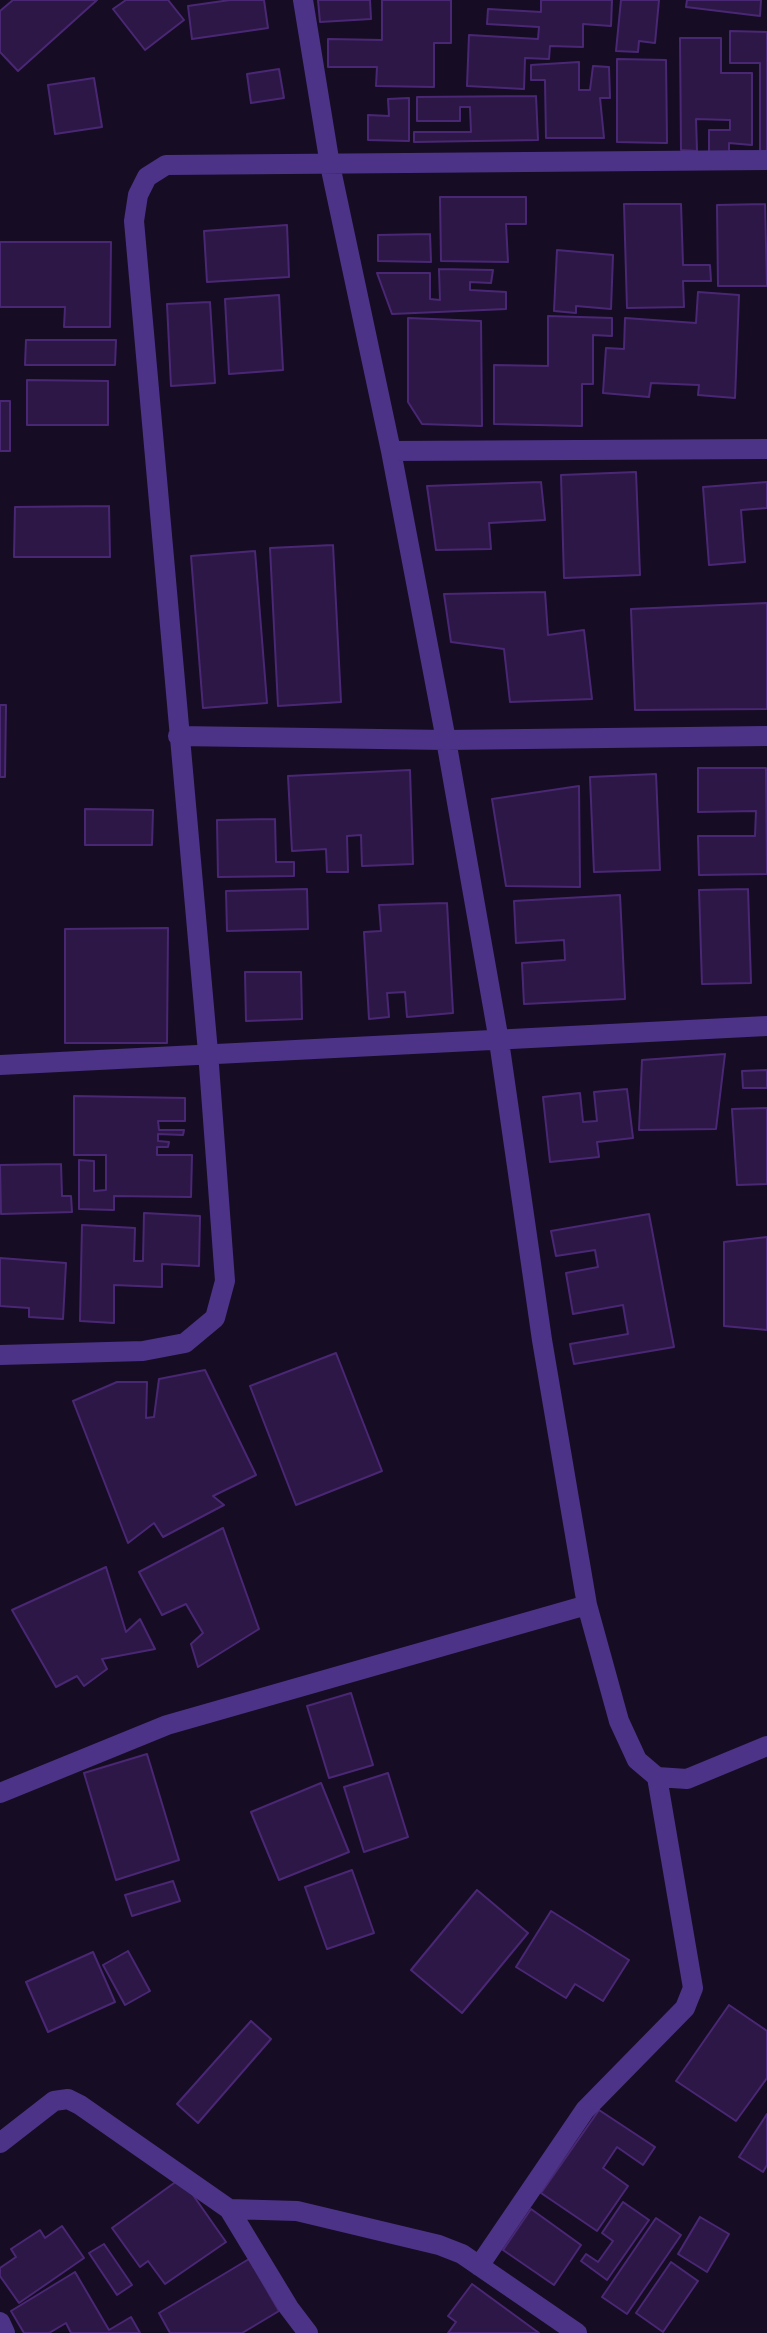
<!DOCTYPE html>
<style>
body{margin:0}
canvas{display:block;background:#160c24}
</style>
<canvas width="767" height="2333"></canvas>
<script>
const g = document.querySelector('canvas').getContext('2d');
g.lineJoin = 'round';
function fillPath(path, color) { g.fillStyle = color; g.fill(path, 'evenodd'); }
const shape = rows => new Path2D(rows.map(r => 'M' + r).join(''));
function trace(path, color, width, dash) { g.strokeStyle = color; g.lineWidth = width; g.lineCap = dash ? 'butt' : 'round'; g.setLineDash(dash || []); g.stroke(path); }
const building = shape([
 [13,0,97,0,18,71,0,52,0,11,13,0],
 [126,0,168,0,184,20,145,50,113,9,126,0],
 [230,0,264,0,268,28,192,39,188,6,230,0],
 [318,0,370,0,371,19,320,22,318,0],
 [382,0,451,0,451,43,434,43,434,87,376,86,377,67,328,67,328,39,382,40,382,0],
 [541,0,612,0,611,26,583,24,583,47,550,46,549,59,525,58,524,89,467,86,469,35,538,39,539,27,487,24,488,9,541,12,541,0],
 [621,0,659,0,655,43,639,41,638,52,616,51,621,0],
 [687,0,761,0,760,16,686,7,687,0],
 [730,31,767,32,767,158,709,157,709,130,730,130,730,120,696,119,697,151,681,150,680,38,721,38,721,73,752,73,752,145,729,143,729,151,760,152,760,63,730,63,730,31],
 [617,59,666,60,667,143,617,142,617,59],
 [579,62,579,90,590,90,593,66,609,67,610,98,600,98,604,138,546,138,545,80,531,80,531,65,579,62],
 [279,69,284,98,251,103,247,74,279,69],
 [94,78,102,127,55,134,48,85,94,78],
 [536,96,538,140,414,142,414,132,471,132,470,107,460,107,460,121,417,121,417,97,536,96],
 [409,98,409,141,368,140,368,115,389,116,388,99,409,98],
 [440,197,526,197,526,224,506,224,508,262,441,261,440,197],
 [624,204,681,204,683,265,710,265,711,281,683,281,684,307,627,308,624,204],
 [765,204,767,286,718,286,717,205,765,204],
 [287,225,289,277,207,282,204,231,287,225],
 [430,234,431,262,378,261,378,235,430,234],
 [0,242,111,242,110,327,64,327,65,307,0,307,0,242],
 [557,250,613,255,611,309,576,306,576,313,554,311,557,250],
 [439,269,493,270,491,283,470,282,470,290,506,292,506,309,392,314,377,273,430,273,430,299,440,300,439,269],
 [698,292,739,295,735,398,698,395,699,385,651,383,649,397,603,393,606,348,624,349,625,318,696,323,698,292],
 [279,295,283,370,229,374,225,299,279,295],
 [210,302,215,383,171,386,167,304,210,302],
 [548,316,612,318,612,336,593,335,593,384,582,384,582,426,494,424,494,365,548,366,548,316],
 [408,318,481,321,482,426,422,424,408,402,408,318],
 [26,340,116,340,115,365,25,365,26,340],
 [27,380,108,381,108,425,27,425,27,380],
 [0,401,10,401,10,451,0,451,0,401],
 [636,472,640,575,564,578,561,475,636,472],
 [541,482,545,520,489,523,491,549,436,550,427,486,541,482],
 [767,482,767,508,741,510,745,562,709,565,703,487,767,482],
 [109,506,110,557,14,557,15,507,109,506],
 [333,545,341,702,278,706,270,548,333,545],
 [255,551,267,703,203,708,191,556,255,551],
 [545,592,548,635,584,630,592,699,510,702,504,649,451,642,444,594,545,592],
 [767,603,767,709,635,710,631,609,767,603],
 [0,705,6,705,5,777,0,777,0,705],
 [698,768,766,768,767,874,699,875,698,836,755,836,756,811,698,812,698,768],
 [410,770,413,864,362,866,361,835,347,836,348,872,327,872,326,849,292,851,288,776,410,770],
 [656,774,660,870,594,872,590,777,656,774],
 [579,786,580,887,506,886,492,799,579,786],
 [85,809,153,810,152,845,85,845,85,809],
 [275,819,276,862,294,862,294,876,218,877,217,820,275,819],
 [307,889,308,929,227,931,226,891,307,889],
 [748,889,751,983,702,984,699,890,748,889],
 [620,895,625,999,524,1004,522,963,565,960,564,940,516,943,514,901,620,895],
 [447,903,453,1013,407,1017,405,992,387,993,389,1017,369,1019,364,932,381,931,379,905,447,903],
 [168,928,167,1043,65,1043,65,929,168,928],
 [245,972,301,972,302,1019,246,1021,245,972],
 [725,1054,716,1129,639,1130,642,1060,725,1054],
 [767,1070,767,1088,743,1088,742,1071,767,1070],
 [627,1089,633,1138,597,1142,599,1157,550,1162,543,1097,580,1093,583,1122,597,1121,594,1092,627,1089],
 [74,1096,185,1098,185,1121,158,1121,159,1130,184,1130,183,1135,158,1134,158,1141,169,1142,168,1147,157,1147,157,1155,192,1155,191,1197,114,1196,114,1210,79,1209,79,1160,94,1161,94,1191,106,1190,106,1155,74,1155,74,1096],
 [767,1108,767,1184,737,1185,732,1109,767,1108],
 [61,1164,62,1196,71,1196,72,1212,1,1214,0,1165,61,1164],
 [144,1213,200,1216,199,1266,162,1264,162,1287,114,1285,114,1323,80,1321,82,1225,135,1228,134,1261,143,1261,144,1213],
 [649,1214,674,1347,574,1364,570,1344,628,1334,623,1305,573,1314,566,1273,598,1267,595,1250,556,1256,551,1231,649,1214],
 [767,1237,767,1330,724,1326,724,1242,767,1237],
 [0,1258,66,1263,63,1319,29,1317,29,1308,0,1306,0,1258],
 [336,1353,382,1471,296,1505,250,1386,336,1353],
 [205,1370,256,1475,213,1496,224,1505,163,1537,154,1523,128,1543,73,1401,117,1382,147,1382,146,1418,154,1417,159,1379,205,1370],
 [223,1528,259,1629,198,1667,191,1644,203,1633,186,1604,162,1615,139,1572,223,1528],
 [106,1567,126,1632,140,1619,155,1649,102,1659,107,1669,84,1686,77,1676,56,1687,12,1610,106,1567],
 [351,1693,373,1765,329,1778,307,1706,351,1693],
 [147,1754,179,1860,116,1880,84,1773,147,1754],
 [388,1773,408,1837,364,1852,344,1787,388,1773],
 [321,1783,349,1852,279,1880,251,1812,321,1783],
 [352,1870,374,1933,327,1949,305,1887,352,1870],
 [173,1881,180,1901,132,1916,125,1895,173,1881],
 [477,1890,528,1933,462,2013,411,1970,477,1890],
 [551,1911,629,1960,603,2001,575,1984,566,1998,516,1967,551,1911],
 [128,1951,150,1991,125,2005,103,1965,128,1951],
 [93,1952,115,2002,48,2032,26,1982,93,1952],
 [729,2005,767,2031,767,2078,736,2121,676,2081,729,2005],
 [251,2021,271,2039,198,2123,177,2104,251,2021],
 [599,2110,655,2147,643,2165,617,2147,603,2168,628,2186,597,2231,541,2193,599,2110],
 [767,2114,767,2165,763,2172,739,2157,767,2114],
 [181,2178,226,2242,165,2284,148,2261,140,2267,112,2228,181,2178],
 [623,2202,649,2220,607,2280,581,2261,586,2254,598,2262,613,2241,602,2233,623,2202],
 [531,2209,581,2245,554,2285,503,2250,531,2209],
 [700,2217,729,2234,707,2272,678,2254,700,2217],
 [656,2218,681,2235,627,2314,602,2297,656,2218],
 [62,2226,84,2258,19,2303,0,2276,0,2268,16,2257,11,2249,40,2230,45,2238,62,2226],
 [104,2244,132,2285,117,2295,89,2253,104,2244],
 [249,2259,279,2311,242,2333,170,2333,159,2313,249,2259],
 [671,2262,698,2281,663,2332,636,2313,671,2262],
 [75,2272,109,2330,131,2317,140,2333,71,2333,66,2323,49,2333,24,2333,11,2311,75,2272],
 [472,2284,539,2333,448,2333,456,2322,448,2316,472,2284]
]);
fillPath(building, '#2c1746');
trace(building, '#4a2774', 2);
trace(shape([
 [303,0,330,165,391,451,446,740,499,1041,542,1340,587,1605,619,1721,637,1760,657,1777,687,1779,767,1746],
 [391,451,767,449],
 [178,736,446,740,767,736],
 [0,1065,767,1026],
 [0,1355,143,1351,185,1343,215,1318,225,1281,208,1052,134,221,138,195,147,177,166,165,767,160],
 [0,1793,167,1725,587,1605],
 [0,2143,54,2101,68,2099,80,2105,229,2209,289,2308,308,2333],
 [229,2209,297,2211,439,2245,462,2254,577,2333],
 [479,2266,585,2110,685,2008,693,1988,657,1777],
 [0,2322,5,2333]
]), '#4c3387', 20);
</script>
